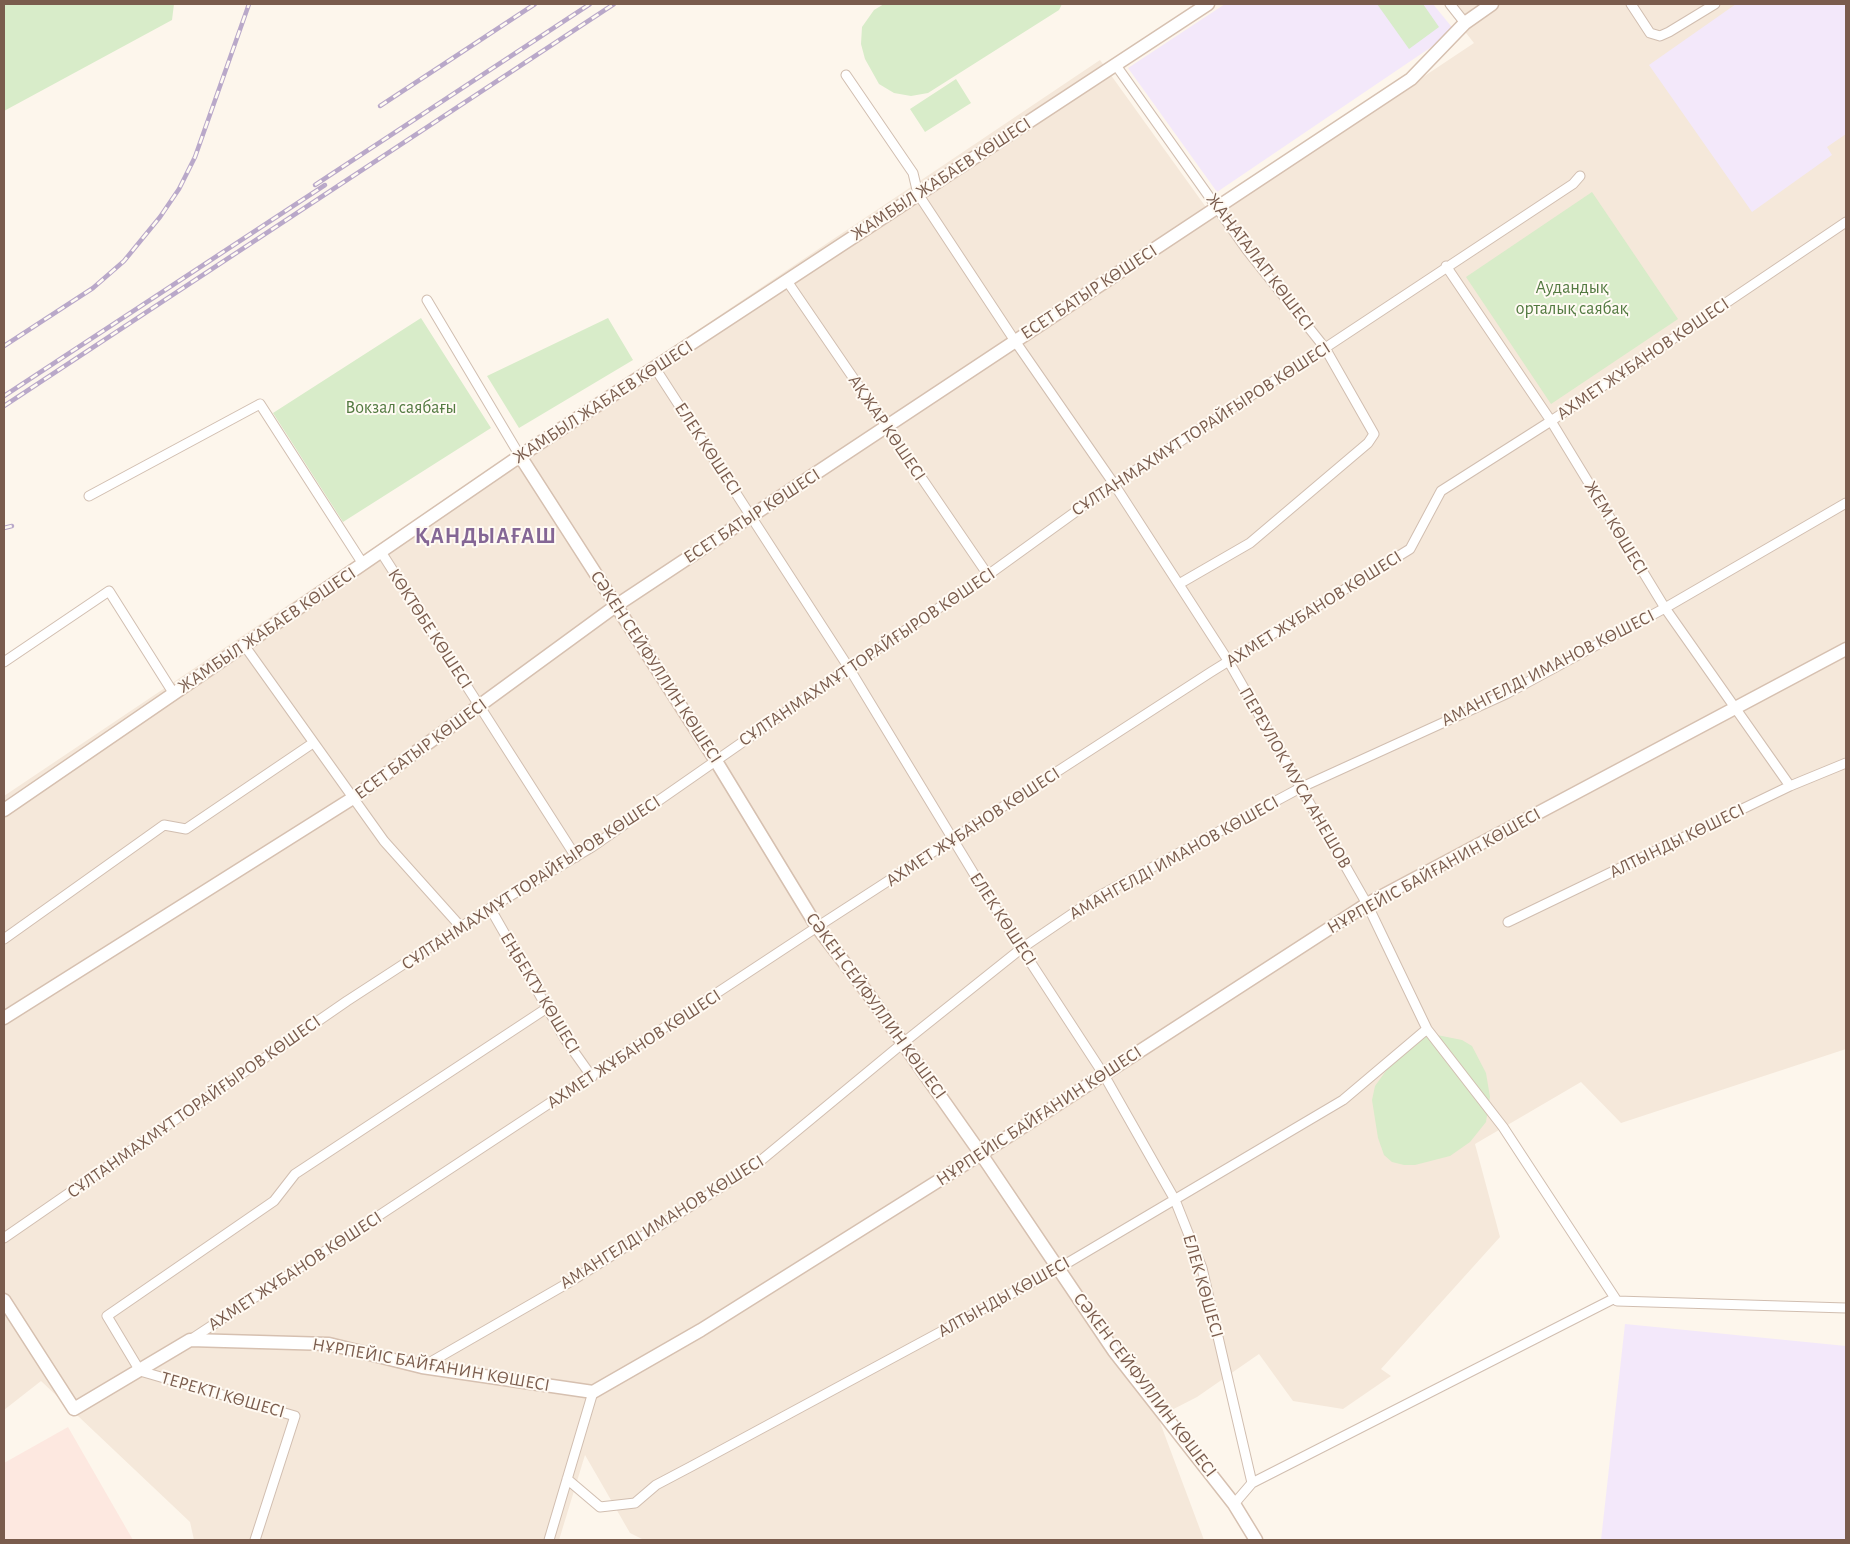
<!DOCTYPE html>
<meta charset="utf-8">
<style>
body{margin:0}
#map{position:relative;width:1850px;height:1544px;overflow:hidden;background:#fdf6ec;font-family:"Alegreya Sans",sans-serif}
canvas{display:block}
.frame{position:absolute;inset:0;border:5px solid #7a5c4d;pointer-events:none}
</style>
<div id="map">
<canvas width="1850" height="1544"></canvas>
<div class="frame"></div>
</div>
<script>
const g = document.querySelector('canvas').getContext('2d');
g.lineJoin = 'round';
function fillPath(path, color) { g.fillStyle = color; g.fill(path, 'evenodd'); }
const shape = rows => new Path2D(rows.map(r => 'M' + r).join(''));
function trace(path, color, width, dash) { g.strokeStyle = color; g.lineWidth = width; g.lineCap = dash ? 'butt' : 'round'; g.setLineDash(dash || []); g.stroke(path); }
function write(font, color, halo, rows, align = 'center') {
  g.font = font + ' "Alegreya Sans",sans-serif'; g.lineWidth = 4; g.setLineDash([]); g.textBaseline = 'middle'; g.strokeStyle = halo; g.fillStyle = color; for (const [text, x, y, turn = 0] of rows) {
    g.save(); g.translate(x, y); g.rotate((+turn || 0) * Math.PI / 180); g.textAlign = isNaN(turn) ? turn : align; if (halo) g.strokeText(text, 0, 0); g.fillText(text, 0, 0); g.restore();
  }
}
fillPath(shape([
 [1443,4,1846,4,1846,1049,1621,1123,1581,1082,1475,1144,1500,1237,1381,1369,1391,1376,1343,1409,1293,1401,1259,1354,1197,1397,1158,1417,1204,1540,644,1540,630,1533,585,1455,559,1540,194,1540,190,1522,41,1381,4,1410,4,796,1100,60,1213,217,1474,43]
]), '#f5e8da');
fillPath(shape([
 [68,1427,133,1540,4,1540,4,1463]
]), '#fde8e0');
fillPath(shape([
 [1225,4,1433,4,1455,31,1217,192,1128,68],
 [1736,4,1846,4,1846,134,1827,147,1832,155,1752,212,1649,65],
 [1625,1324,1846,1346,1846,1540,1601,1540]
]), '#f3e8fa');
fillPath(shape([
 [4,4,174,4,172,20,4,111],
 [884,4,1062,4,1059,10,928,93,911,96,894,93,879,84,865,59,861,44,862,27,874,10],
 [1377,4,1423,4,1439,27,1409,49],
 [956,79,971,103,925,132,910,109],
 [1592,192,1678,319,1551,404,1466,277],
 [421,318,491,428,343,522,273,413],
 [608,318,633,360,519,428,487,376],
 [1437,1035,1462,1040,1472,1046,1486,1073,1490,1097,1486,1122,1470,1142,1450,1156,1415,1165,1404,1165,1392,1162,1384,1155,1378,1138,1372,1100,1375,1086,1388,1068,1419,1041,1426,1036]
]), '#d8ecc9');
const street = shape([
 [1450,4,1465,23],
 [1631,4,1650,33,1660,36,1669,32,1715,4],
 [1115,64,1247,250,1325,348,1374,434,1368,443,1250,543,1179,584],
 [846,75,913,173,918,194,1015,341,1114,484,1229,662,1367,904,1427,1029,1503,1127,1617,1301,1846,1308],
 [1446,266,1551,421,1665,608,1790,786],
 [787,281,988,575],
 [427,300,520,456],
 [655,368,849,668,988,897,1104,1075,1175,1200,1202,1268,1252,1483,1234,1504],
 [89,496,260,404,363,564],
 [381,552,576,857],
 [244,645,384,841,461,927],
 [4,662,109,591,174,694],
 [490,908,565,1039,592,1077],
 [1508,922,1790,786,1846,763],
 [4,939,164,825,186,829,313,743],
 [4,1238,347,1001,490,908,592,847,849,668,988,575,1114,484,1325,348,1573,184,1580,176],
 [190,1340,817,927,1211,672,1410,549,1441,491,1551,421,1846,222],
 [422,1367,568,1283,753,1167,903,1043,1022,948,1097,897,1302,787,1506,694,1665,608,1846,503],
 [567,1479,600,1507,635,1503,656,1485,692,1466,1059,1268,1343,1100,1427,1029],
 [1252,1483,1615,1298],
 [255,1540,295,1416,140,1371,107,1316,274,1201,295,1174,547,1008],
 [549,1540,593,1392]
]);
const secondary = shape([
 [520,456,716,761,817,927,869,995,981,1154,1114,1351,1234,1504,1256,1540],
 [4,810,520,456,1208,4],
 [4,1018,353,798,617,605,1411,79,1465,23,1492,4],
 [4,1300,74,1409,190,1340,329,1344,422,1367,593,1392,701,1330,981,1154,1367,904,1846,649]
]);
trace(street, '#d1beb0', 11);
trace(secondary, '#d6c0b0', 15);
trace(street, '#fff', 9);
trace(secondary, '#fff', 12);
const rail = shape([
 [380,106,535,4],
 [315,185,590,4],
 [4,346,93,288,124,261,160,217,179,189,195,157,249,4],
 [4,396,325,185],
 [4,406,614,4],
 [4,528,12,526]
]);
trace(rail, '#b9a8c9', 4.5);
trace(rail, '#fffaf3', 2.5, [8]);
write('18px', '#7a5c4d', '#fffaf3', [
 ["ЖАМБЫЛ ЖАБАЕВ КӨШЕСІ",941,179,-33],
 ["ЖАҢАТАЛАП КӨШЕСІ",1260,262,53],
 ["ЕСЕТ БАТЫР КӨШЕСІ",1089,292,-33],
 ["АХМЕТ ЖҰБАНОВ КӨШЕСІ",1643,359,-34],
 ["ЖАМБЫЛ ЖАБАЕВ КӨШЕСІ",603,402,-33],
 ["АҚЖАР КӨШЕСІ",887,428,56],
 ["СҰЛТАНМАХМҰТ ТОРАЙҒЫРОВ КӨШЕСІ",1201,429,-33],
 ["ЕЛЕК КӨШЕСІ",708,449,57],
 ["ЕСЕТ БАТЫР КӨШЕСІ",752,516,-33],
 ["ЖЕМ КӨШЕСІ",1616,528,59],
 ["АХМЕТ ЖҰБАНОВ КӨШЕСІ",1314,609,-32],
 ["КӨКТӨБЕ КӨШЕСІ",430,629,57],
 ["ЖАМБЫЛ ЖАБАЕВ КӨШЕСІ",267,630,-34],
 ["СҰЛТАНМАХМҰТ ТОРАЙҒЫРОВ КӨШЕСІ",867,657,-34],
 ["СӘКЕН СЕЙФУЛЛИН КӨШЕСІ",656,667,57],
 ["АМАНГЕЛДІ ИМАНОВ КӨШЕСІ",1548,668,-27],
 ["ЕСЕТ БАТЫР КӨШЕСІ",421,749,-36],
 ["ПЕРЕУЛОК МУСА АНЕШОВ",1295,778,60],
 ["АХМЕТ ЖҰБАНОВ КӨШЕСІ",973,827,-33],
 ["АЛТЫНДЫ КӨШЕСІ",1677,841,-26],
 ["АМАНГЕЛДІ ИМАНОВ КӨШЕСІ",1174,858,-29],
 ["НҰРПЕЙІС БАЙҒАНИН КӨШЕСІ",1434,871,-29],
 ["СҰЛТАНМАХМҰТ ТОРАЙҒЫРОВ КӨШЕСІ",531,883,-33],
 ["ЕЛЕК КӨШЕСІ",1003,919,57],
 ["ЕҢБЕКТУ КӨШЕСІ",540,993,59],
 ["СӘКЕН СЕЙФУЛЛИН КӨШЕСІ",876,1006,54],
 ["АХМЕТ ЖҰБАНОВ КӨШЕСІ",634,1049,-33],
 ["СҰЛТАНМАХМҰТ ТОРАЙҒЫРОВ КӨШЕСІ",194,1107,-35],
 ["НҰРПЕЙІС БАЙҒАНИН КӨШЕСІ",1039,1116,-33],
 ["АМАНГЕЛДІ ИМАНОВ КӨШЕСІ",662,1222,-32],
 ["АХМЕТ ЖҰБАНОВ КӨШЕСІ",295,1271,-33],
 ["ЕЛЕК КӨШЕСІ",1203,1286,74],
 ["АЛТЫНДЫ КӨШЕСІ",1004,1297,-29],
 ["НҰРПЕЙІС БАЙҒАНИН КӨШЕСІ",431,1365,10],
 ["СӘКЕН СЕЙФУЛЛИН КӨШЕСІ",1145,1385,53],
 ["ТЕРЕКТІ КӨШЕСІ",223,1395,16]
]);
write('18px', '#537a41', '#fffaf3', [
 ["Аудандық",1572,288],
 ["орталық саябақ",1572,309],
 ["Вокзал саябағы",401,408]
]);
g.letterSpacing = '1px';
write('bold 22px', '#846695', '#fffaf3', [
 ["ҚАНДЫАҒАШ",486,536]
]);
g.letterSpacing = '0px';
</script>
